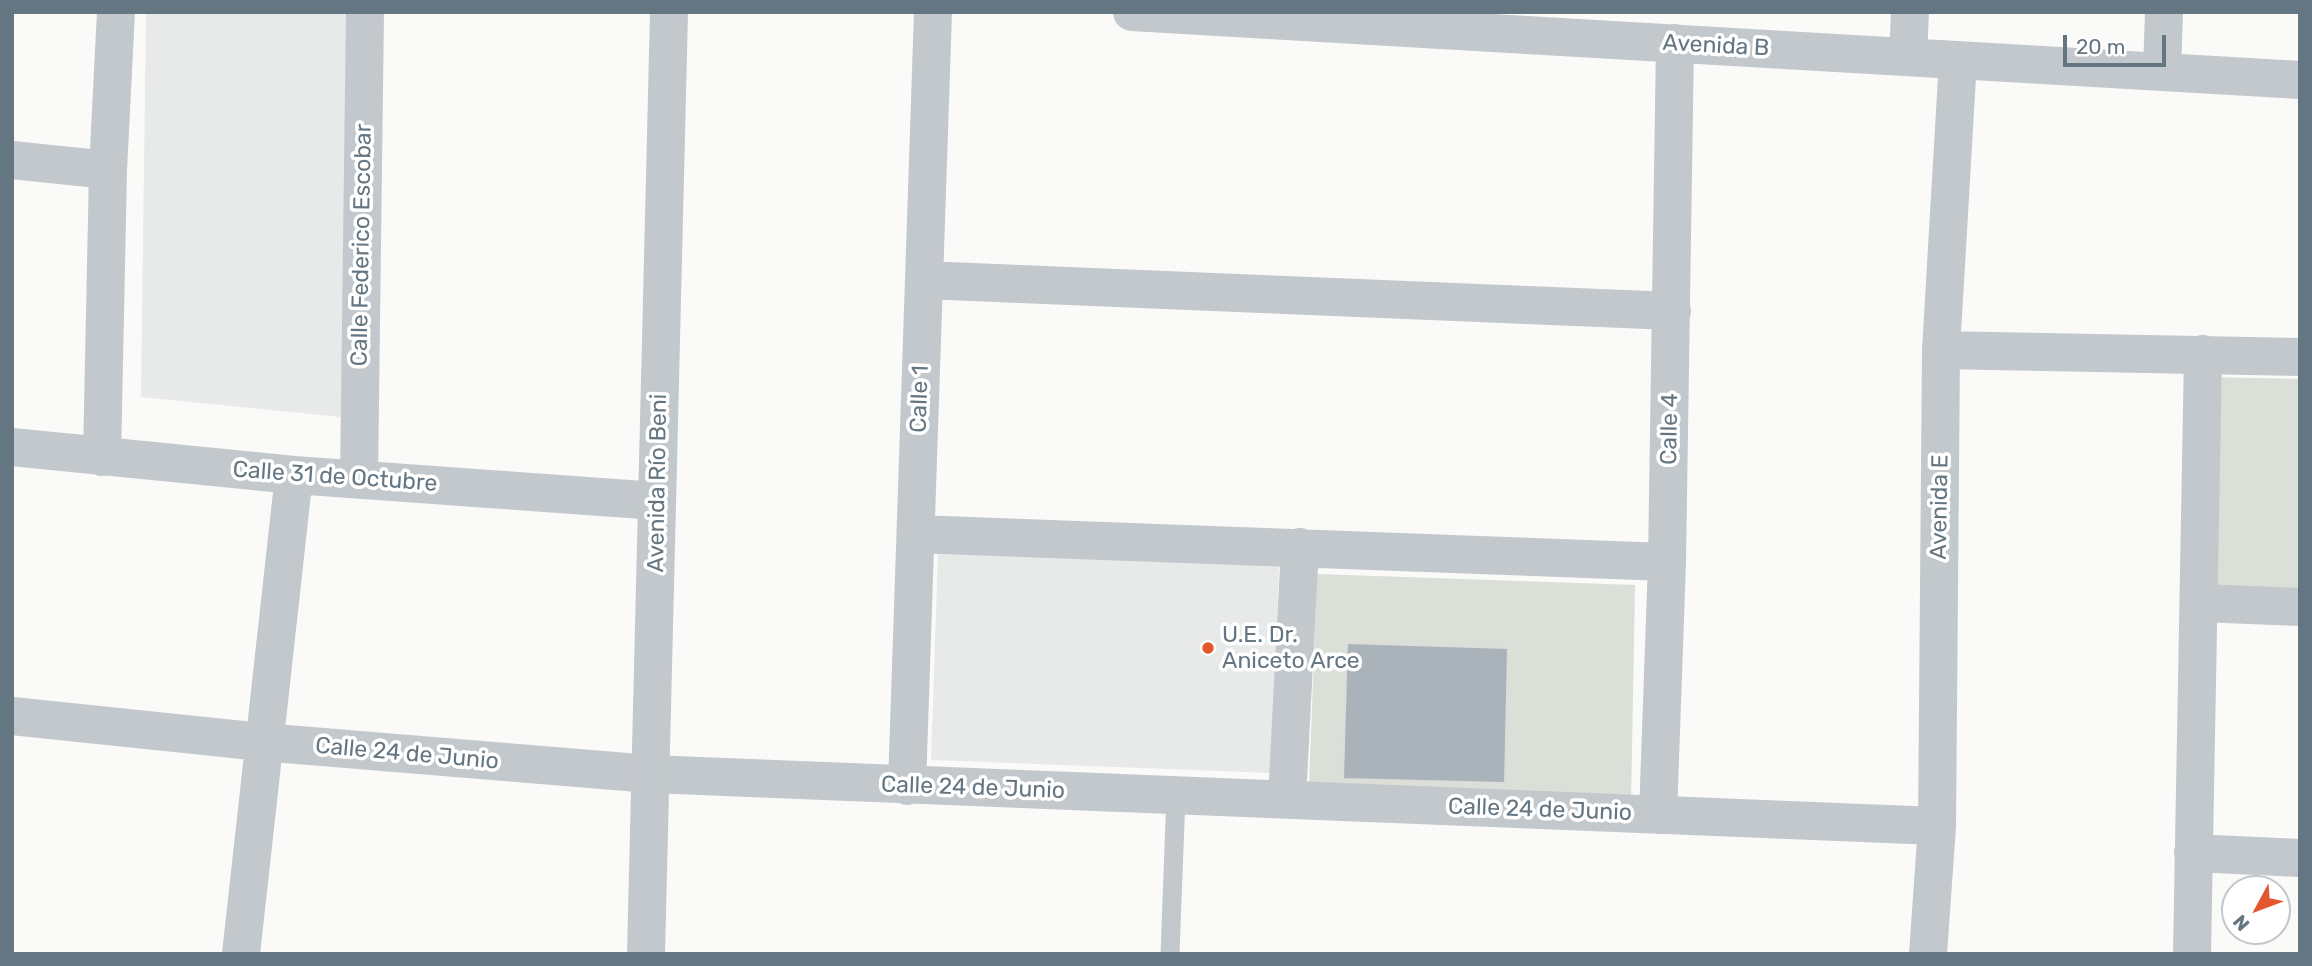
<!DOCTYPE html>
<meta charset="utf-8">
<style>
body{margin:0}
#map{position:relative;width:2312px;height:966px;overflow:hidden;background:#fafaf8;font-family:Rubik,sans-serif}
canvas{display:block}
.frame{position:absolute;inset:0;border:14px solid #657683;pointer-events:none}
.north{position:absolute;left:2221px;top:875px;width:70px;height:70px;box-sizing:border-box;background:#fff;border:2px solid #c1c8cd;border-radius:50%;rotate:229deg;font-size:19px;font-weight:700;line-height:28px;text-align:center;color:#657683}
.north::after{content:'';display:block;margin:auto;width:24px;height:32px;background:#e4572e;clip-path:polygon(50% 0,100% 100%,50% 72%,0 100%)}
.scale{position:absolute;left:2063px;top:35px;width:103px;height:32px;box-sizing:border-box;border:4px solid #657683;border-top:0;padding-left:9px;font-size:21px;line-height:24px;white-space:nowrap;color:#657683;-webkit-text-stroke:5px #fff;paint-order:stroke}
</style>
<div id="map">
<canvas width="2312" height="966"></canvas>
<div class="frame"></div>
<div class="north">N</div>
<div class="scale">20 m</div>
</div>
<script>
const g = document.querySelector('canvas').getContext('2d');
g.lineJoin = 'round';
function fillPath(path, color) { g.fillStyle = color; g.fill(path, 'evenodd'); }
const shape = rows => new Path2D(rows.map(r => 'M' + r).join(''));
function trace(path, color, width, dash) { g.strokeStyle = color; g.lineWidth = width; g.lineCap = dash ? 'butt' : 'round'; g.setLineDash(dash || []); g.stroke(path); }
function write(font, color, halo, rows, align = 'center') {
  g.font = font + ' Rubik,sans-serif'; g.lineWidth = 7; g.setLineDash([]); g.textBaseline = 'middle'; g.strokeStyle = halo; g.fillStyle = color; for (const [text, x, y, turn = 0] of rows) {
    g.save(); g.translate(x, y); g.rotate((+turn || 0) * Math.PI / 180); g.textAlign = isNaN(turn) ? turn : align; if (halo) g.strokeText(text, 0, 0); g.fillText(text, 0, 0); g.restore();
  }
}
fillPath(shape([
 [146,12,348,12,341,417,141,397],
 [938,552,1279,565,1272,773,931,760]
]), '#e8e9e9');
fillPath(shape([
 [2209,377,2300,379,2300,595,2209,590],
 [1317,574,1635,585,1631,804,1309,786]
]), '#dadfd7');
const building = shape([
 [1347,643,1508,648,1505,783,1343,779,1347,643]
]);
fillPath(building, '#aab3b9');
trace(building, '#dcdcda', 2);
trace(shape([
 [1170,954,1176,795]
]), '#c3c8cc', 19);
trace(shape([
 [1132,12,2300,80],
 [1908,57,1910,12],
 [2162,72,2164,12],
 [12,160,108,170],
 [924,280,1672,311],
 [1941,350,2300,357],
 [12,447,294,475,657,501],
 [102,457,108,170,116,12],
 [359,478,365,12],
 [916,534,1667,562],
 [2199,603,2300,607],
 [12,716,262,742,651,774,1937,826],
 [907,786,933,12],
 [1287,799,1300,547],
 [1658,815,1667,562,1675,43],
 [2193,853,2300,858],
 [241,954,294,475],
 [1928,954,1937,826,1941,350,1958,60],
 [2192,954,2203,354]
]), '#c3c8cc', 38);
trace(shape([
 [646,954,669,12]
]), '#c3c8cc', 38);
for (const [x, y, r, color] of [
 [1208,648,7,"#e4572e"]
]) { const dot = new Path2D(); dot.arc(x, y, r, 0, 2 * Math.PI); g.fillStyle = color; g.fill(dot); trace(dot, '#fff', 2.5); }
write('23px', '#657683', '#fff', [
 ["Avenida B",1716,46,3],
 ["Calle Federico Escobar",362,245,-89],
 ["Calle 1",920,399,-88],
 ["Calle 4",1670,429,-89],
 ["Calle 31 de Octubre",335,477,4],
 ["Avenida Río Beni",658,483,-89],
 ["Avenida E",1940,507,-89],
 ["Calle 24 de Junio",407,754,5],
 ["Calle 24 de Junio",973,788,2],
 ["Calle 24 de Junio",1540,810,2]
]);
write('23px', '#657683', '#fff', [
 ["U.E. Dr.",1222,635],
 ["Aniceto Arce",1222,661]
], 'left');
</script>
